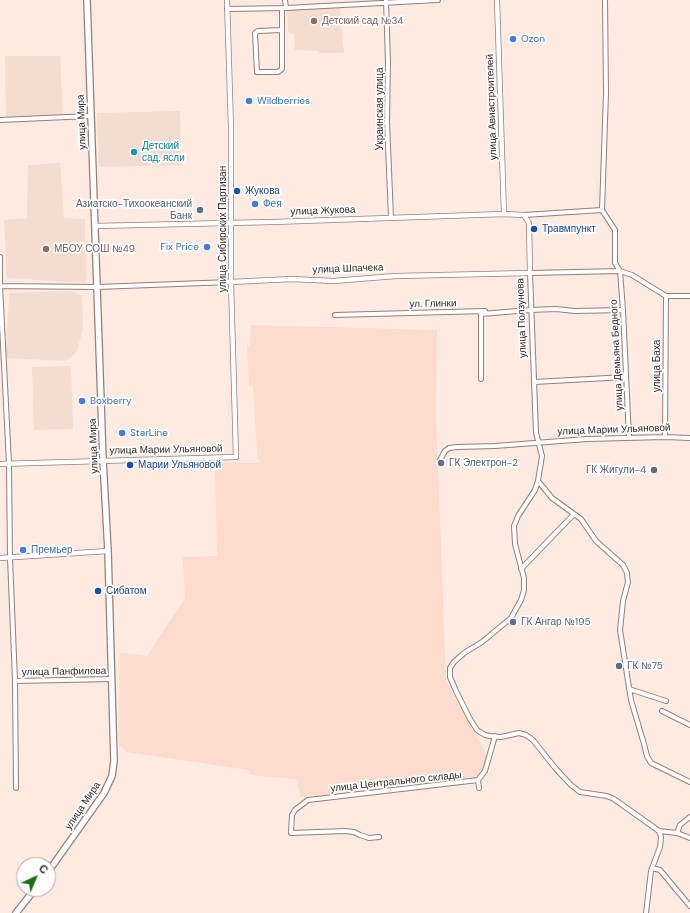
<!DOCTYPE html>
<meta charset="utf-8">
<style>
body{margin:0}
#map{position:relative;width:690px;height:913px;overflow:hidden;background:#ffebe2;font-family:"DM Sans",sans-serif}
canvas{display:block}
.north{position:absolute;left:16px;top:857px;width:40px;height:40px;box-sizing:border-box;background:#fff;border:1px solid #aca9a7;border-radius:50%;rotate:44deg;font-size:11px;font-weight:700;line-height:16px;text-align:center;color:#302723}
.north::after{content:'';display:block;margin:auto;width:14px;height:18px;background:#1a6e16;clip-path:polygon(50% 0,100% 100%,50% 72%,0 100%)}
</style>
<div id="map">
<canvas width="690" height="913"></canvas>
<div class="north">С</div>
</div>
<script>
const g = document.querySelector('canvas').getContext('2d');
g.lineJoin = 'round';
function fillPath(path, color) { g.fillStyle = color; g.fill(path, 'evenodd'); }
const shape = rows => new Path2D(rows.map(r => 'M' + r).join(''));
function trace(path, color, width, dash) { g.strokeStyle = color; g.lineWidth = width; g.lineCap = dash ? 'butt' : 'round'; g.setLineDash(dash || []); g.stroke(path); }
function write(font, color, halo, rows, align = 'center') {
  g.font = font + ' "DM Sans",sans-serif'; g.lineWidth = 3.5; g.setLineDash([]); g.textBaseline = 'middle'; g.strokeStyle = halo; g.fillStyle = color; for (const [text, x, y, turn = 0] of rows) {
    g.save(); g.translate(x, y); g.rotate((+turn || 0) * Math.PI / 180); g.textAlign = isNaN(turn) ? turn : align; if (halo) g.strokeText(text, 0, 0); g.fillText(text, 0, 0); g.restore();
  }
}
fillPath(shape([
 [251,325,437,330,436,415,446,680,487,756,481,776,301,797,296,779,251,775,248,770,127,752,119,745,120,653,147,656,185,598,183,557,217,556,215,463,259,463,257,452,253,387,249,386,247,346,250,345]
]), '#fcdccd');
fillPath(shape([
 [340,8,344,53,319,53,319,51,295,50,294,34,288,32,287,10],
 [5,56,60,56,63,117,6,118],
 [180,111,181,165,99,167,97,113],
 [60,163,64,218,85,219,86,283,7,278,4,220,27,218,28,165],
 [72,291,82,296,83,328,77,351,66,361,6,358,9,293],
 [71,366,73,429,34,430,32,367]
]), '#f4dcd1');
const minor = shape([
 [285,0,286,8],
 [386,0,388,62,387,122,391,218],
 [605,0,606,93,602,210,615,230,615,263,620,271,623,310,629,438],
 [227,9,286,8,438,0],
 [281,30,258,31,255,33,257,72,278,72,282,69,282,8],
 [0,120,90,116],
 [524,215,602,210],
 [0,257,0,285,9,464,10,558,15,681,16,788],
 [0,286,97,287,231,282],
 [335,315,485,311],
 [481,379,481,314,530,310,556,309,575,311,623,310],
 [534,382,626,377],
 [665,437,666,296],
 [440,460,445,451,449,448,457,447,495,446,587,439,665,437,690,438],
 [538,481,552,498,581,519,596,541,623,565,627,573,628,582,623,601,620,630,631,700,644,744,647,756,651,763,690,782],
 [521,569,574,514],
 [15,681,112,679],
 [629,689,666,701],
 [662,711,690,725],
 [478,780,479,788],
 [659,831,614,799,607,796,580,792,571,785,556,769,533,740,526,735,519,733,501,737,490,736,485,735,477,730,470,719,456,691,450,677,450,668,454,662,464,653,482,642,511,618,521,600,524,590,524,578,515,544,514,526,518,516,535,490,538,481,542,456,536,433,530,273,620,271,632,275,666,296,690,296],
 [659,831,677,833,680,825,690,817],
 [677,833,690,838],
 [379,837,369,838,360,835,354,832,345,831,291,833,292,815,295,810,308,800,478,780,485,771,495,736],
 [652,868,660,870,690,906],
 [646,913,651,871,660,847,661,837,659,831]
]);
const tertiary = shape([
 [497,0,504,214],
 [95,226,273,222,504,214,524,215,529,223,530,273,396,276,333,281,292,279,231,282],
 [0,464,236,457,231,282,231,128,227,0],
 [0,558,108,551]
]);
const secondary = shape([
 [48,872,104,793,112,776,114,761,108,551,103,460,87,0],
 [16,913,35,889]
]);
trace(minor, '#957f76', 6);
trace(tertiary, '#957f76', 6);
trace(secondary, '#957f76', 8);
trace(minor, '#fff', 4);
trace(tertiary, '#fff', 4.5);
trace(secondary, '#fff', 5.5);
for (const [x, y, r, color] of [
 [314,21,4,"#8d6e63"],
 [513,39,4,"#3f7fe0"],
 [249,101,4,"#3f7fe0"],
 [134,152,4,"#0f9aa8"],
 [237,191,4,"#1a4fb4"],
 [255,204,4,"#3f7fe0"],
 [200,210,4,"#5c6f8a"],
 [534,229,4,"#1a4fb4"],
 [207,247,4,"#3f7fe0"],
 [46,249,4,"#8d6e63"],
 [82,401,4,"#3f7fe0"],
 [122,433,4,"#3f7fe0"],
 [441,463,4,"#5c6f8a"],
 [130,465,4,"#1a4fb4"],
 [654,470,4,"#5c6f8a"],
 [23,550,4,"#3f7fe0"],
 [98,591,4,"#1a4fb4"],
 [513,622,4,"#5c6f8a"],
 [619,666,4,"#5c6f8a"]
]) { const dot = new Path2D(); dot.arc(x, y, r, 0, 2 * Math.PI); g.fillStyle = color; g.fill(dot); trace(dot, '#fff', 1.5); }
write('10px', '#785e54', '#fff', [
 ["Детский сад №34",322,21],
 ["МБОУ СОШ №49",54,249]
], 'left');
write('10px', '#366cbe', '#fff', [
 ["Ozon",521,39],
 ["Wildberries",257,101],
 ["Фея",263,204],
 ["Fix Price",199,247,"right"],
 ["Boxberry",90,401],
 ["StarLine",130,433],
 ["Премьер",31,550]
], 'left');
write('10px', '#302723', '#fff', [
 ["улица Авиастроителей",492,107,-92],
 ["Украинская улица",380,109,-90],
 ["улица Мира",82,122,-92],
 ["улица Жукова",323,211,-2],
 ["улица Сибирских Партизан",223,229,-90],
 ["улица Шпачека",348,269,-2],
 ["ул. Глинки",433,304,-1],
 ["улица Ползунова",522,318,-92],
 ["улица Демьяна Бедного",617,355,-93],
 ["улица Баха",657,366,-90],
 ["улица Марии Ульяновой",614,430,-2],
 ["улица Мира",94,446,-92],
 ["улица Марии Ульяновой",166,450,-1],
 ["улица Панфилова",64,672,-1],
 ["улица Центрального склады",396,782,-6],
 ["улица Мира",83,806,-56]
]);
write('10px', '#0d838f', '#fff', [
 ["Детский",142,146],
 ["сад, ясли",142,158]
], 'left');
write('10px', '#164399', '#fff', [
 ["Жукова",245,191],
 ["Травмпункт",542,229],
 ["Марии Ульяновой",138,465],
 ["Сибатом",106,591]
], 'left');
write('10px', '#4e5e75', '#fff', [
 ["Азиатско-Тихоокеанский",192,204,"right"],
 ["Банк",192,216,"right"],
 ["ГК Электрон-2",449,463],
 ["ГК Жигули-4",646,470,"right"],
 ["ГК Ангар №195",521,622],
 ["ГК №75",627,666]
], 'left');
</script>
